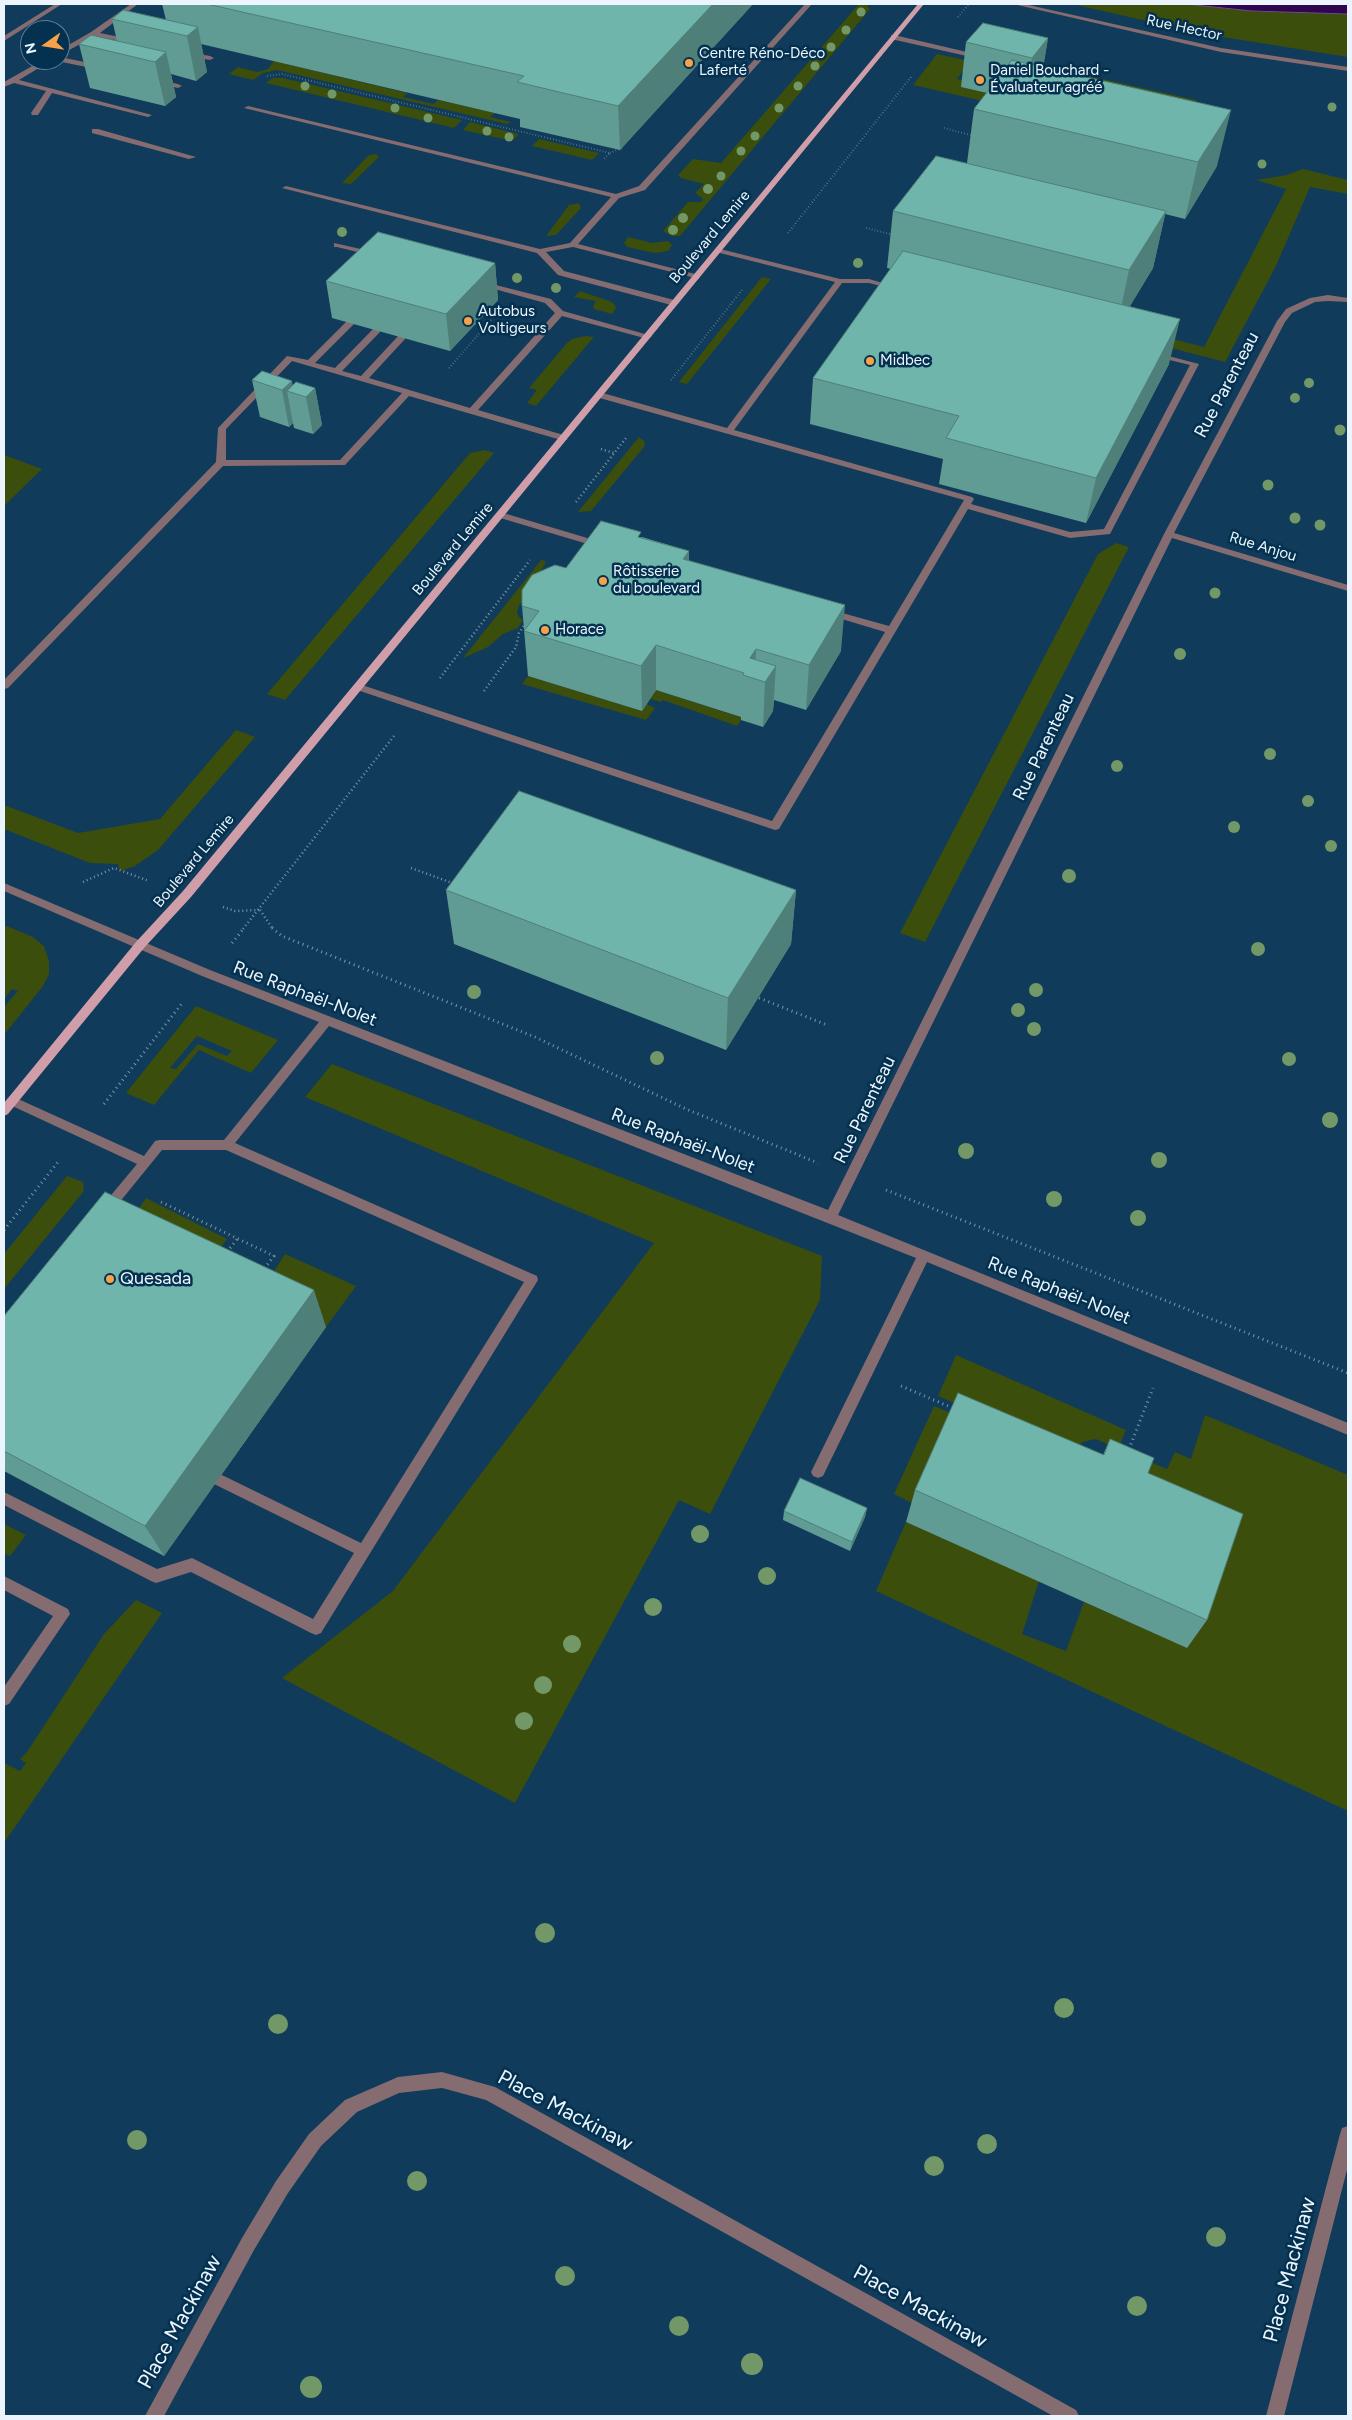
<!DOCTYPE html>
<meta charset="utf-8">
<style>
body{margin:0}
#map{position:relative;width:1352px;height:2420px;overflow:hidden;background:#103b5a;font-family:Figtree,sans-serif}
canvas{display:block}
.frame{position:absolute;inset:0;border:5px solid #ecf5fd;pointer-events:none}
.north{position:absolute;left:20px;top:20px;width:50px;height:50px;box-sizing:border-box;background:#03314f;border:1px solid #607f95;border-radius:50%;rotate:257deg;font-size:14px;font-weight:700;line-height:20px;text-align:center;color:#ecf5fd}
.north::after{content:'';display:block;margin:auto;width:18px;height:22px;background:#f7a248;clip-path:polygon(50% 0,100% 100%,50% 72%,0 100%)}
</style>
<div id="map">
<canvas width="1352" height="2420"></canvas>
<div class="frame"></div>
<div class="north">N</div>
</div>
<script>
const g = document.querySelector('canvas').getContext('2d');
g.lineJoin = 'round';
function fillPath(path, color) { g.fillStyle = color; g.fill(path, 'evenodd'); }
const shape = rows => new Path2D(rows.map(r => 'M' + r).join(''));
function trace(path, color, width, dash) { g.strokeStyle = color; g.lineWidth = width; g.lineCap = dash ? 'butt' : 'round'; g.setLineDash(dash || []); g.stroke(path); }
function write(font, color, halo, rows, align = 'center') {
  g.font = font + ' Figtree,sans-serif'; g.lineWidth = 5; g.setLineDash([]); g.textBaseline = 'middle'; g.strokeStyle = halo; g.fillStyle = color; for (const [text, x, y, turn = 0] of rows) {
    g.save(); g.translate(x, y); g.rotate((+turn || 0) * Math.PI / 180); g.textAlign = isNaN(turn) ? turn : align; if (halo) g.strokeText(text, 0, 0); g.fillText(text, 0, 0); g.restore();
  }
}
fillPath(shape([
 [859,4,866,4,870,9,680,236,672,236,663,231,688,202,701,202,703,199,695,193,704,184,681,178,678,175,693,159,721,163],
 [1072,4,1185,4,1252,11,1348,14,1348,57,1204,34],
 [937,54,970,61,957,79,966,81,961,87,1025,102,1089,76,1196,100,1167,143,913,85],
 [274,61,407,93,403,97,434,104,438,100,495,113,490,117,511,122,507,124,277,70,263,73,253,80,229,74,238,67,257,72,268,69],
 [272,78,283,78,462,120,454,128,266,83],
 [470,122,519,134,512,141,463,130],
 [539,139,599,153,592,160,532,146],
 [376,154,379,157,351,184,342,183,369,155],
 [1303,169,1348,180,1348,194,1310,187,1275,268,1225,362,1113,333,1118,325,1204,347,1286,189,1256,180,1287,175],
 [579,203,581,208,556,235,546,236,569,205],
 [628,237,652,243,668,241,672,245,668,251,655,253,627,247,624,243],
 [762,277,771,279,687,384,679,382],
 [580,291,612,302,616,307,614,311,612,314,594,309,593,306,596,301,574,297],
 [585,336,594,337,536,406,527,403,537,390,529,388,567,343,572,339],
 [639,437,645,442,644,447,591,511,578,512],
 [485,450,494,453,285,700,267,694,470,453],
 [4,455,42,469,4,506],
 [1116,543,1129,547,925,942,900,933,1098,554],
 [542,559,546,562,541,571,531,585,525,599,519,605,517,612,519,617,523,620,518,628,503,634,488,647,463,658],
 [528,676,642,711,646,704,655,708,646,720,522,684],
 [656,690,743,718,737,726,663,700,661,702,650,699],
 [236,730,255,737,158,850,135,866,120,871,118,864,90,863,4,829,4,805,78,833,160,819],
 [4,925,33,937,44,946,49,961,49,974,43,986,4,1035,4,1007,18,991,12,989,4,999],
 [196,1006,278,1040,251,1073,199,1050,154,1105,126,1093],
 [197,1036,232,1051,227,1056,198,1044,176,1069,170,1068],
 [332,1064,822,1256,820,1300,710,1514,679,1500,515,1803,282,1678,393,1591,654,1243,305,1097],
 [67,1176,83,1182,84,1191,4,1289,4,1254],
 [146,1198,227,1239,205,1269,124,1230],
 [285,1254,356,1286,326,1327,259,1295],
 [956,1355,1126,1430,1118,1449,1096,1439,1082,1442,1075,1454,938,1396],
 [934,1406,1094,1472,914,1504,894,1494],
 [1205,1415,1348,1475,1348,1811,876,1591,906,1522,1039,1581,1022,1634,1066,1651,1084,1602,1187,1647,1131,1505,1133,1455,1167,1469,1175,1452,1191,1459],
 [4,1524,26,1535,10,1556,4,1553],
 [136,1600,162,1613,4,1843,4,1763,20,1771,26,1763,20,1759,27,1752,104,1634]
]), '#3c4e0c');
const water = shape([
 [1185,4,1348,4,1348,14,1252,11,1185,4]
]);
fillPath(water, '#2f054f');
trace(water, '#684d83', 1);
trace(shape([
 [958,17,969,4],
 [267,76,282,74,610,153,604,159],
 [944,128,974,136],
 [610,153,622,148],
 [866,228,894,235],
 [788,233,911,77],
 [476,324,486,327],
 [485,328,496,332],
 [449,368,491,320],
 [671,380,742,290]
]), '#7c96aa', 2, [0.5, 2.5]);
trace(shape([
 [601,449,614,453],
 [576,502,626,438],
 [440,678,530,560],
 [484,691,516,647,519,633,526,623],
 [411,868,455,884],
 [83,882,114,868,149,881],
 [223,907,235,911,259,910],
 [260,910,273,929],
 [243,929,394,736]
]), '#7c96aa', 2.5, [1, 3]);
trace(shape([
 [272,928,282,936,535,1037,686,1109,818,1163],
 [232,943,244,928],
 [759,998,827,1025],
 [104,1104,183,1002],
 [886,1190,1348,1373],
 [161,1202,274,1256,264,1269],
 [4,1230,58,1162],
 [227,1252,238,1238],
 [901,1386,955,1409],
 [1129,1449,1153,1388]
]), '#7c96aa', 3, [1, 4]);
fillPath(shape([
 [55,4,62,4,4,41,4,36,55,4],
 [131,4,138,4,100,33,135,40,135,44,95,36,60,55,60,50,91,32,131,4],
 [805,4,812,4,645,190,619,198,578,244,699,275,699,279,573,247,546,252,564,271,678,301,679,303,675,306,558,275,537,253,282,188,286,186,540,249,570,243,611,197,244,108,248,106,616,194,639,186,805,4],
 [1013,4,1024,4,1221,48,1348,67,1348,71,1221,52,1013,4],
 [894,35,980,55,984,57,980,59,891,39,891,35,894,35],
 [188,52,210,56,214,58,210,60,185,56,184,54,188,52],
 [60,57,104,66,105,68,101,70,57,61,60,60,60,57],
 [43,60,52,60,19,80,152,115,148,117,52,93,38,115,32,115,31,113,46,91,14,83,4,87,4,82,43,60],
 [154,79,178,84,182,86,178,88,157,83,153,81,154,79],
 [92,129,98,129,196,157,189,159,92,133,92,129],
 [334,243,374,252,378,254,374,256,337,247,334,247,334,243],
 [716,248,840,279,869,279,900,288,896,290,869,283,842,283,734,430,972,497,974,499,971,504,1070,532,1104,529,1190,365,1153,356,1153,352,1199,364,1110,534,1070,538,968,509,779,829,775,830,354,689,353,687,358,684,362,685,772,821,885,632,825,614,823,612,828,609,889,626,964,500,596,397,596,393,599,392,727,428,835,282,716,252,716,248],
 [480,281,551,299,563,311,652,336,648,339,562,316,478,410,567,436,567,440,561,440,409,396,345,465,223,466,8,688,4,689,4,680,216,462,218,428,287,356,308,360,348,320,354,320,354,324,315,363,335,368,374,328,380,328,380,332,342,371,361,376,399,335,405,335,405,339,369,378,470,408,555,313,545,303,480,285,480,281],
 [292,361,402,393,340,460,226,460,226,429,292,361],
 [1328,295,1348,298,1348,302,1328,301,1315,302,1292,313,1285,322,1174,533,1348,585,1348,591,1172,538,838,1215,1348,1423,1348,1435,927,1262,823,1476,818,1478,813,1476,811,1472,813,1468,916,1258,329,1026,235,1143,537,1276,538,1280,321,1633,316,1635,311,1633,191,1572,156,1583,151,1581,4,1505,4,1492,157,1569,192,1558,313,1619,354,1553,214,1484,212,1480,214,1476,219,1474,224,1476,361,1543,524,1282,226,1150,162,1150,110,1214,102,1214,100,1210,102,1206,137,1164,8,1104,6,1101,8,1098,16,1098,144,1156,155,1141,159,1140,224,1140,319,1022,202,976,4,891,4,883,210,970,828,1210,1164,534,1277,321,1286,309,1310,298,1328,295],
 [500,512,604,543,606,545,601,548,497,517,495,515,500,512],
 [4,1576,68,1609,70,1614,9,1704,4,1706,4,1687,53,1616,4,1590,4,1576],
 [442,2072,495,2087,1076,2410,1079,2416,1053,2416,486,2100,442,2088,399,2093,357,2112,321,2146,288,2193,254,2250,164,2416,145,2416,242,2238,276,2181,309,2134,345,2100,398,2077,442,2072],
 [1348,2126,1348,2166,1284,2416,1266,2416,1340,2134,1342,2128,1348,2126]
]), '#856c71');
fillPath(shape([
 [918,4,924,4,191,897,144,948,8,1114,4,1116,4,1103,136,942,183,891,918,4]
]), '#d09ea9');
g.fillStyle = '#719866';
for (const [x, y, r] of [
 [861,12,4.5],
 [846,30,4.5],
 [831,47,4.5],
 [815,66,4.5],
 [305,86,4.5],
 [798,86,4.5],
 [332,94,4.5],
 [1332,107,4.5],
 [395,108,4.5],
 [779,108,4.5],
 [428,118,4.5],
 [487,131,4.5],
 [755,136,4.5],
 [509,137,4.5],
 [741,151,4.5],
 [1262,164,4.5],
 [721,176,4.5],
 [708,189,5],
 [683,218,5],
 [673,230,5],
 [342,232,5],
 [858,263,5],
 [517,278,5],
 [556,288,5],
 [1309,383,5],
 [1295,398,5],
 [1340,430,5.5],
 [1268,485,5.5],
 [1295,518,5.5],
 [1320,525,5.5],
 [1215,593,5.5],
 [1180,654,6],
 [1270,754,6],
 [1117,766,6],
 [1308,801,6],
 [1234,827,6],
 [1331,846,6],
 [1069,876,7],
 [1258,949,7],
 [1036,990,7],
 [474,992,7],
 [1018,1010,7],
 [1034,1029,7],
 [657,1058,7],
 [1289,1059,7],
 [1330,1120,8],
 [966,1151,8],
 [1159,1160,8],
 [1054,1199,8],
 [1138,1218,8],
 [700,1534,9],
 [767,1576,9],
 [653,1607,9],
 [572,1644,9],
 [543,1685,9],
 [524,1721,9],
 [545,1933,10],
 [1064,2008,10],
 [278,2024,10],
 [137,2140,10],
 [987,2144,10],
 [934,2166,10],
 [417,2181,10],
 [1216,2237,10],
 [565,2276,10],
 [1137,2306,10],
 [679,2326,10],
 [752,2364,11],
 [311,2387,11]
]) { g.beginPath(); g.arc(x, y, r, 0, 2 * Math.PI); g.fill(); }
fillPath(shape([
 [162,4,753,4,620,150,520,127,520,119,201,44,207,72,196,81,171,74,176,97,165,106,90,88,79,44,117,41,112,19,166,20],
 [1048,38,1043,67,1217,166,1185,219,1165,214,1153,268,1130,306,1169,364,1086,523,939,484,943,459,810,424,813,378,891,269,887,268,893,211,967,163,974,109,987,93,961,87,966,42],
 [495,263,498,300,450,351,332,318,326,281],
 [252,380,315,388,322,425,313,434,294,428,293,423,289,427,260,417],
 [642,537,689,551,689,561,841,651,806,710,774,700,773,711,763,727,741,720,741,717,656,690,642,711,528,676,522,606,566,568],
 [446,890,796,890,791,944,726,1050,454,944],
 [4,1316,326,1327,164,1556,4,1471],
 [1110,1439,1148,1473,1207,1620,1187,1648,906,1522,915,1490,1103,1455],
 [867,1508,865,1517,850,1551,783,1520,784,1511]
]), '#609c93');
fillPath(shape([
 [713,4,753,4,620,150,618,106],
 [198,27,207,72,196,81,187,36],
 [1048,38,1041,82,1025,102,1032,58],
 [166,52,176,97,165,106,155,62],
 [1231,110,1217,166,1185,219,1198,162],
 [1166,211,1153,268,1117,327,1129,270],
 [495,263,498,300,450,351,446,314],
 [1180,319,1169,364,1086,523,1096,478],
 [292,381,294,393,287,391,293,423,289,427,282,390],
 [315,388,322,425,313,434,306,397],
 [689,551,688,597,683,559],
 [845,605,841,651,806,710,809,665],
 [656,645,656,690,642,711,641,666],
 [756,649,755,679,750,658],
 [776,666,773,711,763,727,765,682],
 [796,890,791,944,726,1050,728,998],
 [314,1290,326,1327,164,1556,145,1526],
 [867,1508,865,1517,850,1551,852,1542]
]), '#4e7f78');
const building = shape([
 [207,4,713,4,618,106,517,82,524,76,207,4],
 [123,10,198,27,187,36,112,19,123,10],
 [983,23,1048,38,1032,58,966,42,983,23],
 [91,35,166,52,155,62,79,44,91,35],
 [1012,60,1231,110,1198,162,974,109,1012,60],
 [936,156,1166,211,1129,270,893,211,936,156],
 [378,232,495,263,446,314,326,281,378,232],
 [903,251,1180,319,1096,478,946,438,959,416,813,378,903,251],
 [262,371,292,381,282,390,252,380,262,371],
 [296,382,315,388,306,397,287,391,296,382],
 [601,521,641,532,638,537,689,551,683,559,845,605,809,665,756,649,750,658,776,666,765,682,743,675,744,673,656,645,641,666,524,631,539,611,522,606,522,590,532,575,555,565,566,568,601,521],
 [519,791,796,890,728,998,446,890,519,791],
 [105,1192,314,1290,145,1526,4,1451,4,1316,105,1192],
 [958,1393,1104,1455,1110,1439,1154,1458,1148,1473,1243,1514,1207,1620,915,1490,958,1393],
 [800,1478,867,1508,852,1542,784,1511,800,1478]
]);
fillPath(building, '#70b5ab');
trace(building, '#4e7f78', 1);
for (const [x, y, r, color] of [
 [689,63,5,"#f7a248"],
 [980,80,5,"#f7a248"],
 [468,321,5,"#f7a248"],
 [870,361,5,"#f7a248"],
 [603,581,5,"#f7a248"],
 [545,630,5,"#f7a248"],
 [110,1279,5,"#f7a248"]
]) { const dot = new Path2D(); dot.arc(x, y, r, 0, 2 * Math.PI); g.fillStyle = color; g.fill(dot); trace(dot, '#03314f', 2); }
write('15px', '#ecf5fd', '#03314f', [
 ["Rue Hector",1184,28,12],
 ["Boulevard Lemire",710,237,-50],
 ["Rue Anjou",1263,547,17],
 ["Boulevard Lemire",453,549,-50],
 ["Boulevard Lemire",194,861,-50]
]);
write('15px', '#ecf5fd', '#03314f', [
 ["Centre Réno-Déco",699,54],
 ["Laferté",699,71],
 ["Daniel Bouchard -",990,71],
 ["Évaluateur agréé",990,88],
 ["Autobus",478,312],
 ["Voltigeurs",478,329],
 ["Midbec",880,361],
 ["Rôtisserie",613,572],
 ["du boulevard",613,589],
 ["Horace",555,630]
], 'left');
write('18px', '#ecf5fd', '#03314f', [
 ["Rue Parenteau",1227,385,-62],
 ["Rue Parenteau",1044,747,-64],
 ["Rue Raphaël-Nolet",305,994,21],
 ["Rue Parenteau",865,1110,-64],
 ["Rue Raphaël-Nolet",683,1141,21],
 ["Rue Raphaël-Nolet",1059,1291,22]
]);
write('18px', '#ecf5fd', '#03314f', [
 ["Quesada",120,1279]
], 'left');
write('21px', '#ecf5fd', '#03314f', [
 ["Place Mackinaw",565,2111,28],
 ["Place Mackinaw",1290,2270,-75],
 ["Place Mackinaw",920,2307,29],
 ["Place Mackinaw",180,2322,-61]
]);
</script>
